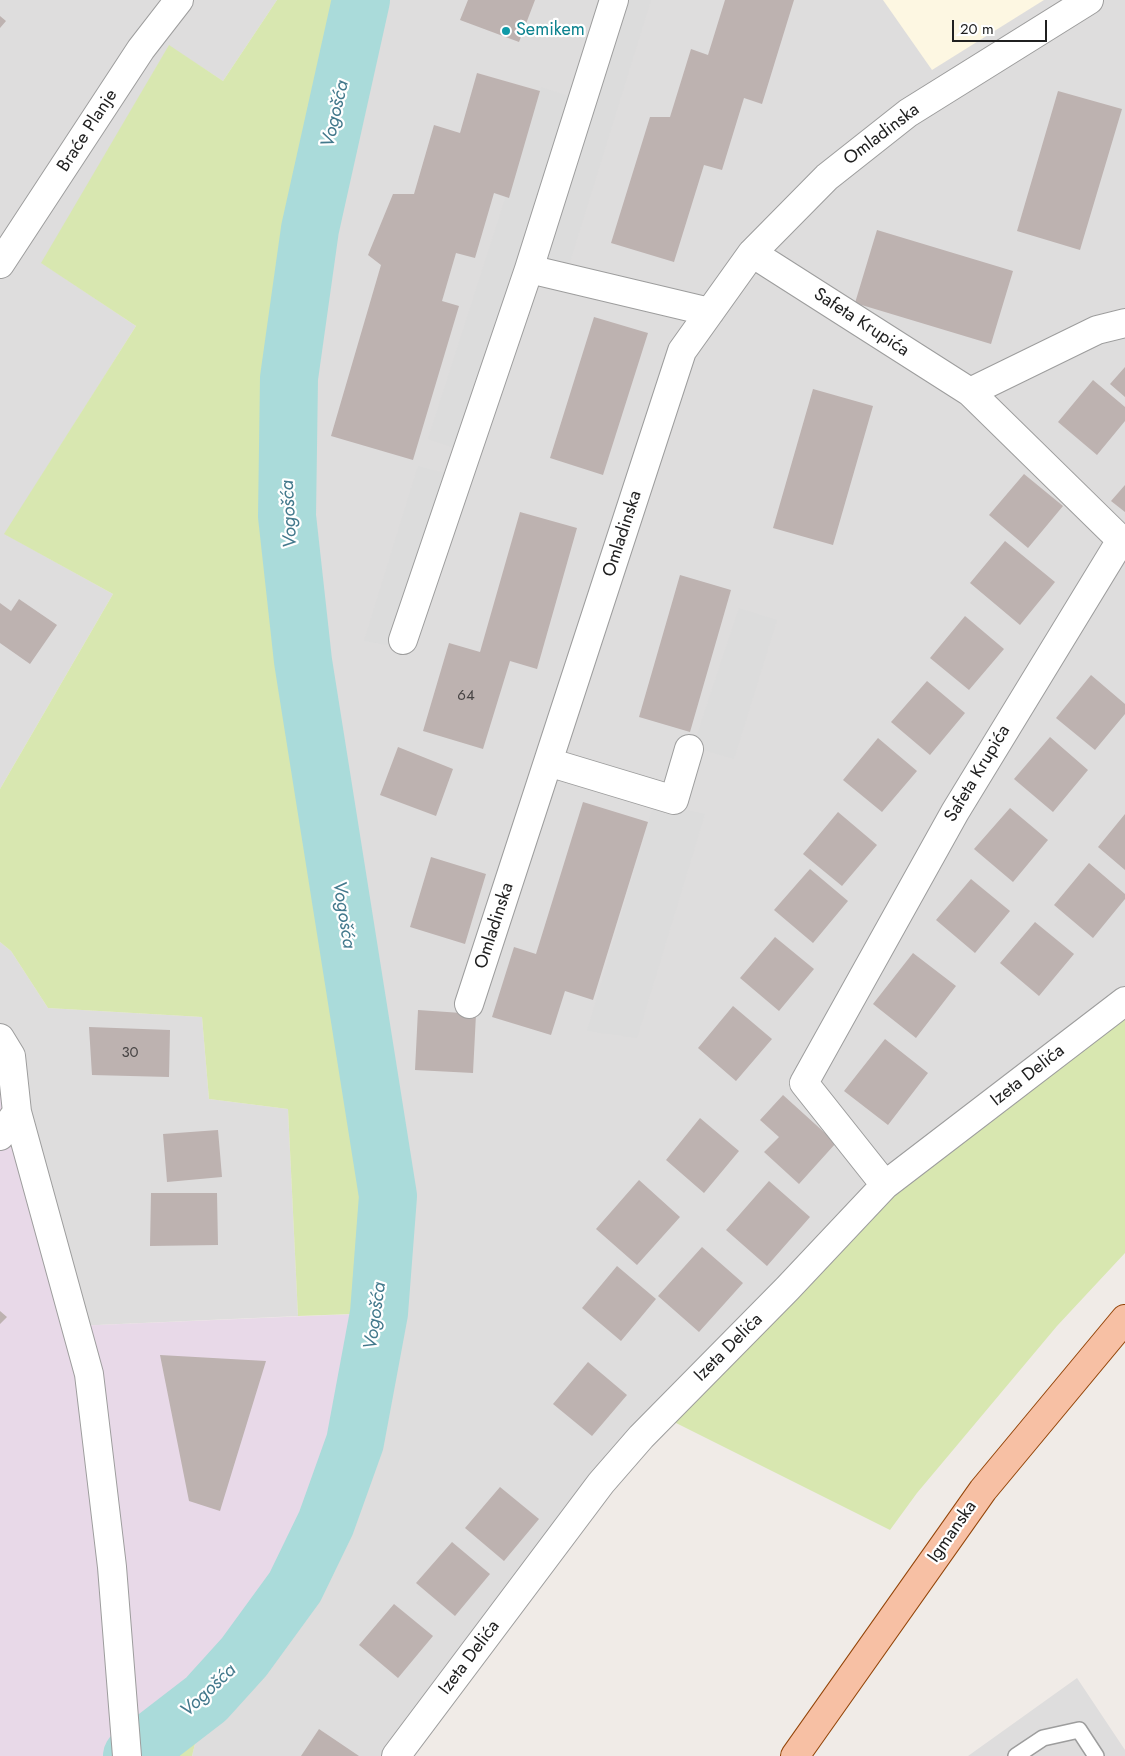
<!DOCTYPE html>
<meta charset="utf-8">
<style>
body{margin:0}
#map{position:relative;width:1125px;height:1756px;overflow:hidden;background:#f0ebe7;font-family:Jost,sans-serif}
canvas{display:block}
.scale{position:absolute;left:952px;top:20px;width:95px;height:22px;box-sizing:border-box;border:2px solid #202020;border-top:0;padding-left:6px;font-size:15px;line-height:18px;white-space:nowrap;color:#202020;-webkit-text-stroke:4px #fff;paint-order:stroke}
</style>
<div id="map">
<canvas width="1125" height="1756"></canvas>
<div class="scale">20 m</div>
</div>
<script>
const g = document.querySelector('canvas').getContext('2d');
g.lineJoin = 'round';
function fillPath(path, color) { g.fillStyle = color; g.fill(path, 'evenodd'); }
const shape = rows => new Path2D(rows.map(r => 'M' + r).join(''));
function trace(path, color, width, dash) { g.strokeStyle = color; g.lineWidth = width; g.lineCap = dash ? 'butt' : 'round'; g.setLineDash(dash || []); g.stroke(path); }
function write(font, color, halo, rows, align = 'center') {
  g.font = font + ' Jost,sans-serif'; g.lineWidth = 4.5; g.setLineDash([]); g.textBaseline = 'middle'; g.strokeStyle = halo; g.fillStyle = color; for (const [text, x, y, turn = 0] of rows) {
    g.save(); g.translate(x, y); g.rotate((+turn || 0) * Math.PI / 180); g.textAlign = isNaN(turn) ? turn : align; if (halo) g.strokeText(text, 0, 0); g.fillText(text, 0, 0); g.restore();
  }
}
fillPath(shape([
 [0,0,277,0,223,81,169,46,42,263,136,326,5,534,113,594,0,789],
 [361,0,1125,0,1125,1012,641,1437,386,1756,192,1756,206,1699,244,1657,295,1587,326,1523,355,1442,379,1313,388,1196,303,661,287,516,289,378,310,229],
 [0,942,11,951,48,1008,202,1017,209,1099,288,1109,298,1316,75,1326,0,1038],
 [1077,1678,1125,1750,1125,1756,968,1756]
]), '#dedddd');
fillPath(shape([
 [0,1038,75,1326,379,1313,355,1442,326,1523,295,1587,244,1657,206,1699,132,1756,0,1756]
]), '#e8d9e8');
fillPath(shape([
 [883,0,1044,0,932,70]
]), '#fdf7e2');
fillPath(shape([
 [277,0,361,0,310,229,289,378,287,516,303,661,388,1196,379,1313,298,1316,288,1109,209,1099,202,1017,48,1008,11,951,0,942,0,789,113,594,4,534,136,326,41,263,169,45,223,81],
 [1125,1012,1125,1253,1057,1326,917,1493,890,1530,662,1416,885,1185],
 [206,1699,192,1756,132,1756]
]), '#d8e7b0');
fillPath(shape([
 [623,0,651,0,569,265,540,263],
 [541,87,575,98,458,449,428,439],
 [418,466,449,474,393,646,364,641],
 [739,608,777,620,734,759,693,747],
 [654,803,705,814,637,1038,587,1031]
]), '#dcdcdc');
trace(shape([
 [132,1756,206,1699,244,1657,295,1587,326,1523,355,1442,379,1313,388,1196,303,661,287,516,289,378,310,229,361,0]
]), '#aadbda', 58);
fillPath(shape([
 [468,0,535,0,519,42,460,20],
 [725,0,794,0,762,104,744,98,722,170,704,165,674,262,611,243,650,117,670,117,691,49,708,55],
 [0,16,6,21,0,28],
 [477,73,540,91,509,198,494,193,475,258,456,253,442,301,459,306,413,460,331,436,381,265,368,255,393,194,414,194,434,125,460,133],
 [1058,91,1122,109,1080,250,1017,231],
 [877,230,1013,271,991,344,855,303],
 [594,317,648,333,603,475,550,458],
 [1125,367,1125,397,1110,384],
 [1093,380,1125,407,1125,421,1097,455,1058,422],
 [813,389,873,406,833,545,773,528],
 [1024,474,1063,506,1028,548,989,515],
 [1125,485,1125,512,1111,501],
 [520,512,577,528,537,669,510,661,483,749,423,731,449,643,480,652],
 [1005,541,1055,582,1020,625,970,583],
 [680,575,731,590,690,732,639,717],
 [19,599,57,625,30,664,0,643,0,603,11,611],
 [965,616,1004,649,969,690,930,658],
 [1091,675,1125,704,1125,714,1095,750,1056,718],
 [927,681,965,713,930,755,891,722],
 [1050,737,1088,770,1053,812,1014,779],
 [878,738,917,771,882,812,843,780],
 [398,747,453,769,436,816,380,795],
 [583,802,648,822,593,1000,565,991,551,1035,492,1017,514,947,536,954],
 [1010,808,1048,840,1013,882,974,849],
 [838,812,877,845,842,886,803,854],
 [1125,814,1125,870,1098,847],
 [431,857,486,874,465,944,410,927],
 [1089,863,1125,894,1125,899,1093,938,1054,905],
 [810,869,848,901,813,943,774,910],
 [971,879,1010,911,975,953,936,920],
 [1035,922,1074,954,1039,996,1000,963],
 [775,937,814,969,779,1011,740,978],
 [913,953,956,986,916,1038,873,1004],
 [733,1006,772,1039,736,1081,698,1048],
 [418,1010,476,1014,473,1073,415,1070],
 [89,1027,170,1030,169,1077,92,1075],
 [885,1039,928,1073,888,1125,844,1091],
 [783,1095,836,1143,799,1184,764,1152,779,1137,760,1120],
 [700,1118,739,1151,704,1193,666,1160],
 [218,1130,222,1177,167,1182,163,1134],
 [639,1180,680,1217,637,1265,596,1229],
 [769,1181,810,1217,767,1266,726,1230],
 [151,1193,217,1193,218,1245,150,1246],
 [702,1247,743,1283,699,1332,658,1296],
 [617,1266,656,1299,621,1341,582,1308],
 [0,1311,7,1317,0,1324],
 [160,1355,266,1361,220,1511,189,1501],
 [588,1362,627,1395,592,1436,553,1404],
 [500,1487,539,1519,504,1561,465,1528],
 [452,1542,490,1574,455,1616,416,1583],
 [394,1604,433,1636,398,1678,359,1645],
 [319,1729,359,1756,301,1756]
]), '#bdb2b0');
const service = shape([
 [1016,1756,1043,1738,1079,1730,1096,1756]
]);
const minor = shape([
 [614,0,529,269,710,312],
 [752,253,970,392,1121,540,955,812,804,1083,885,1185],
 [0,264,141,49,179,0],
 [970,392,1097,330,1125,323],
 [403,640,529,269],
 [548,762,674,800,689,749],
 [469,1004,682,351,752,253,827,177,908,113,1089,0],
 [0,1038,11,1056,17,1112,0,1136],
 [17,1112,89,1374,112,1567,127,1756],
 [396,1756,601,1483,641,1437,787,1289,885,1185,1125,1001]
]);
const primary = shape([
 [795,1756,983,1490,1125,1319]
]);
trace(service, '#9d9d9d', 18);
trace(minor, '#9d9d9d', 30);
trace(primary, '#934408', 30);
trace(service, '#fff', 15);
trace(minor, '#fff', 28);
trace(primary, '#f7c0a4', 28);
for (const [x, y, r, color] of [
 [506,31,5,"#0f9aa8"]
]) { const dot = new Path2D(); dot.arc(x, y, r, 0, 2 * Math.PI); g.fillStyle = color; g.fill(dot); trace(dot, '#fff', 2); }
write('15px', '#474444', null, [
 ["64",466,696],
 ["30",130,1053]
]);
write('18px', '#0d838f', '#fff', [
 ["Semikem",516,31]
], 'left');
write('18px', '#202020', '#fff', [
 ["Braće Planje",88,131,-57],
 ["Omladinska",882,135,-37],
 ["Safeta Krupića",861,323,33],
 ["Omladinska",623,534,-72],
 ["Safeta Krupića",978,774,-59],
 ["Omladinska",495,926,-72],
 ["Izeta Delića",1028,1076,-38],
 ["Izeta Delića",729,1348,-45],
 ["Igmanska",953,1532,-55],
 ["Izeta Delića",470,1658,-53]
]);
write('italic 19px', '#43798c', '#fff', [
 ["Vogošća",336,114,-77],
 ["Vogošća",290,514,-93],
 ["Vogošća",343,915,81],
 ["Vogošća",376,1316,-82],
 ["Vogošća",209,1691,-43]
]);
</script>
